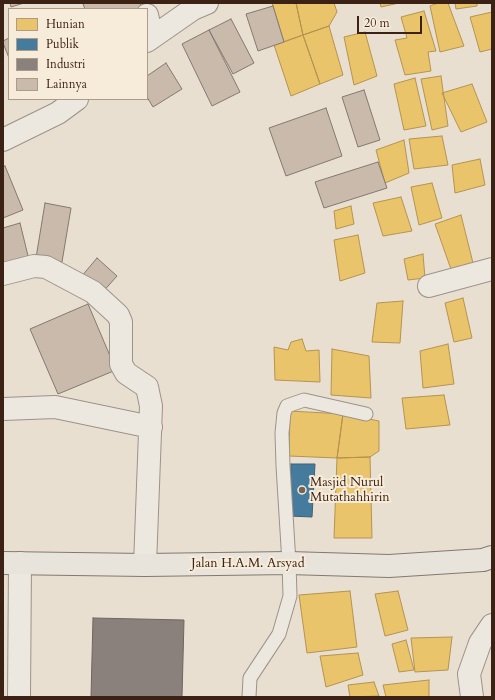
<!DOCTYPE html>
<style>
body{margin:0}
#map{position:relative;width:495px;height:700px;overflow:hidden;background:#e8dfd0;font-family:Cardo,serif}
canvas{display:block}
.frame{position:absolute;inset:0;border:4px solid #3c2215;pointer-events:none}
.legend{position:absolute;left:8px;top:8px;width:140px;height:92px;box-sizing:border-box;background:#f7ecd9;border:1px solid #ac9b8b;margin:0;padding:5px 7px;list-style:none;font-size:12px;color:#3c2215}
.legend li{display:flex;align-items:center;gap:8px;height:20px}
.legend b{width:20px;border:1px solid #ac9b8b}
.scale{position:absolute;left:357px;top:16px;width:65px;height:18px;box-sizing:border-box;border:2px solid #3c2215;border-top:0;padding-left:5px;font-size:12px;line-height:14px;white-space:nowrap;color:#3c2215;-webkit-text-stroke:3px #f7ecd9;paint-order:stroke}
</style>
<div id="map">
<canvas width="495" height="700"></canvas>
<div class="frame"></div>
<ul class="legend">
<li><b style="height:11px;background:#e9c46a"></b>Hunian</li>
<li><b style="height:11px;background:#457b9d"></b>Publik</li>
<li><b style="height:11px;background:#8a817c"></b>Industri</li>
<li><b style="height:11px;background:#c9baac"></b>Lainnya</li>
</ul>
<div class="scale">20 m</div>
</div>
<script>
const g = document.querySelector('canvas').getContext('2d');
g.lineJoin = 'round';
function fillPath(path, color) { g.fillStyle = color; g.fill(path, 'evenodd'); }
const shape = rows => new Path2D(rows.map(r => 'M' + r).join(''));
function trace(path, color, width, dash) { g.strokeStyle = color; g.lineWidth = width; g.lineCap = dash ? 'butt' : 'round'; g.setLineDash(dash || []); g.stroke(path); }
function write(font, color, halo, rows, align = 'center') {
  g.font = font + ' Cardo,serif'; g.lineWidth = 4; g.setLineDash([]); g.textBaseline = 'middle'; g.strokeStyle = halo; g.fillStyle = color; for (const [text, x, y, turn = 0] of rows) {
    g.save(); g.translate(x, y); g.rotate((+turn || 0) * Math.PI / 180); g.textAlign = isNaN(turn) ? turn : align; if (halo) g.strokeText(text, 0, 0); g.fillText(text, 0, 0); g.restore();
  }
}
const homes = shape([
 [272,3,296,3,303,35,284,42,272,3],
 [296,3,334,3,337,12,329,26,303,35,296,3],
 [380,3,399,3,381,7,380,3],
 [438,3,448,3,464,46,440,52,430,6,438,3],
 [455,3,477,3,477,6,456,9,455,3],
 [424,11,436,51,428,52,431,71,405,75,395,40,407,38,401,17,424,11],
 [492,12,492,49,480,52,470,17,492,12],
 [329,26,343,75,320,84,303,35,329,26],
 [365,32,377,76,354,85,344,37,365,32],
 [303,35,320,84,291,96,274,45,303,35],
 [441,76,448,126,432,130,421,79,441,76],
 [415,78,426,126,404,130,394,84,415,78],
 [472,84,487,122,461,132,442,93,472,84],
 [442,136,448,165,414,169,409,139,442,136],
 [404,140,409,173,385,183,376,150,404,140],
 [480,159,485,185,455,193,452,165,480,159],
 [432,183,442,218,419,225,411,187,432,183],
 [401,197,412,231,383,236,373,203,401,197],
 [351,206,354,224,336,229,334,211,351,206],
 [461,215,474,267,452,272,435,224,461,215],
 [358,235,365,273,340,281,334,240,358,235],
 [423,254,425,278,408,280,404,259,423,254],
 [463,298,472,338,454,342,445,303,463,298],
 [403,301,400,343,372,342,377,303,403,301],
 [302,339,306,351,319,350,320,382,275,380,274,347,288,350,291,342,302,339],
 [448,344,454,384,423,388,420,351,448,344],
 [332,349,369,356,371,398,331,395,332,349],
 [444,395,450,425,406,429,402,398,444,395],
 [290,411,343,414,337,458,289,456,290,411],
 [343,414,379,421,379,451,370,457,337,458,343,414],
 [370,457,372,538,334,538,337,458,370,457],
 [350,591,357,647,307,653,299,595,350,591],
 [398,591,408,630,385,636,375,594,398,591],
 [452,637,448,670,415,672,411,638,452,637],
 [406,640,414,670,399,672,392,644,406,640],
 [358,653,363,675,326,687,320,656,358,653],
 [429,680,429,697,386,697,383,685,429,680],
 [374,682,379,696,350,697,348,685,374,682]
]);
fillPath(homes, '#e9c46a');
trace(homes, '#b59350', 1);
const public = shape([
 [291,464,315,464,312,517,289,516,291,464]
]);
fillPath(public, '#457b9d');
trace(public, '#426074', 1);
const industry = shape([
 [93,618,184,620,182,697,91,697,93,618]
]);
fillPath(industry, '#8a817c');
trace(industry, '#73645d', 1);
const building = shape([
 [10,3,24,3,11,7,10,3],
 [86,3,140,3,142,8,139,9,85,9,83,4,86,3],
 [273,6,284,42,258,51,246,14,273,6],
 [231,19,254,63,233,74,209,30,231,19],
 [209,30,240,92,212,106,182,44,209,30],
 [9,38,9,58,3,43,3,41,9,38],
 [166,63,182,89,153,107,147,97,147,76,166,63],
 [364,90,380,140,358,147,342,97,364,90],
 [326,108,342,156,286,176,269,128,326,108],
 [378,162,387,188,324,208,315,182,378,162],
 [5,166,23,210,3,218,3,167,5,166],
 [45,203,71,208,62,262,36,258,45,203],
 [20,223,29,260,3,267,3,228,20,223],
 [97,258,117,276,101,294,81,277,97,258],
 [88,304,116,370,58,394,30,329,88,304]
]);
fillPath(building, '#c9baac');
trace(building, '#827970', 1);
const lane = shape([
 [249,697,250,678,279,634,290,596,289,563,283,466,282,433,284,413,287,406,304,400,366,414]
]);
const street = shape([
 [147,15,152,37],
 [147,41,193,9,207,3],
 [3,140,58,113,77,99],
 [3,274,34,266,46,267,93,292,118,315,121,322,121,364,126,373,147,387,151,406,145,565],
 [429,286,492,269],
 [3,409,55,407,151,427],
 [19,697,20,563],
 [472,697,469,674,480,643,492,625]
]);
const highway = shape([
 [3,563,145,565,289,563,389,566,483,560,492,557]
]);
trace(lane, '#9c9388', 15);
trace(street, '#9c9388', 24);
trace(highway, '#827970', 24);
trace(lane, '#ece8e0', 13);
trace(street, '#ece8e0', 22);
trace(highway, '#e9e4db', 22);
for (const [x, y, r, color] of [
 [302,490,4,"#786456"]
]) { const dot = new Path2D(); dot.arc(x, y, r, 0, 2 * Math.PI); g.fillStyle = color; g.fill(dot); trace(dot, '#f7ecd9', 1.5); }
write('13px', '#3c2215', '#f7ecd9', [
 ["Masjid Nurul",310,483],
 ["Mutathahhirin",310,498]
], 'left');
write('13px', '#3c2215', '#f7ecd9', [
 ["Jalan H.A.M. Arsyad",248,564]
]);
</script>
